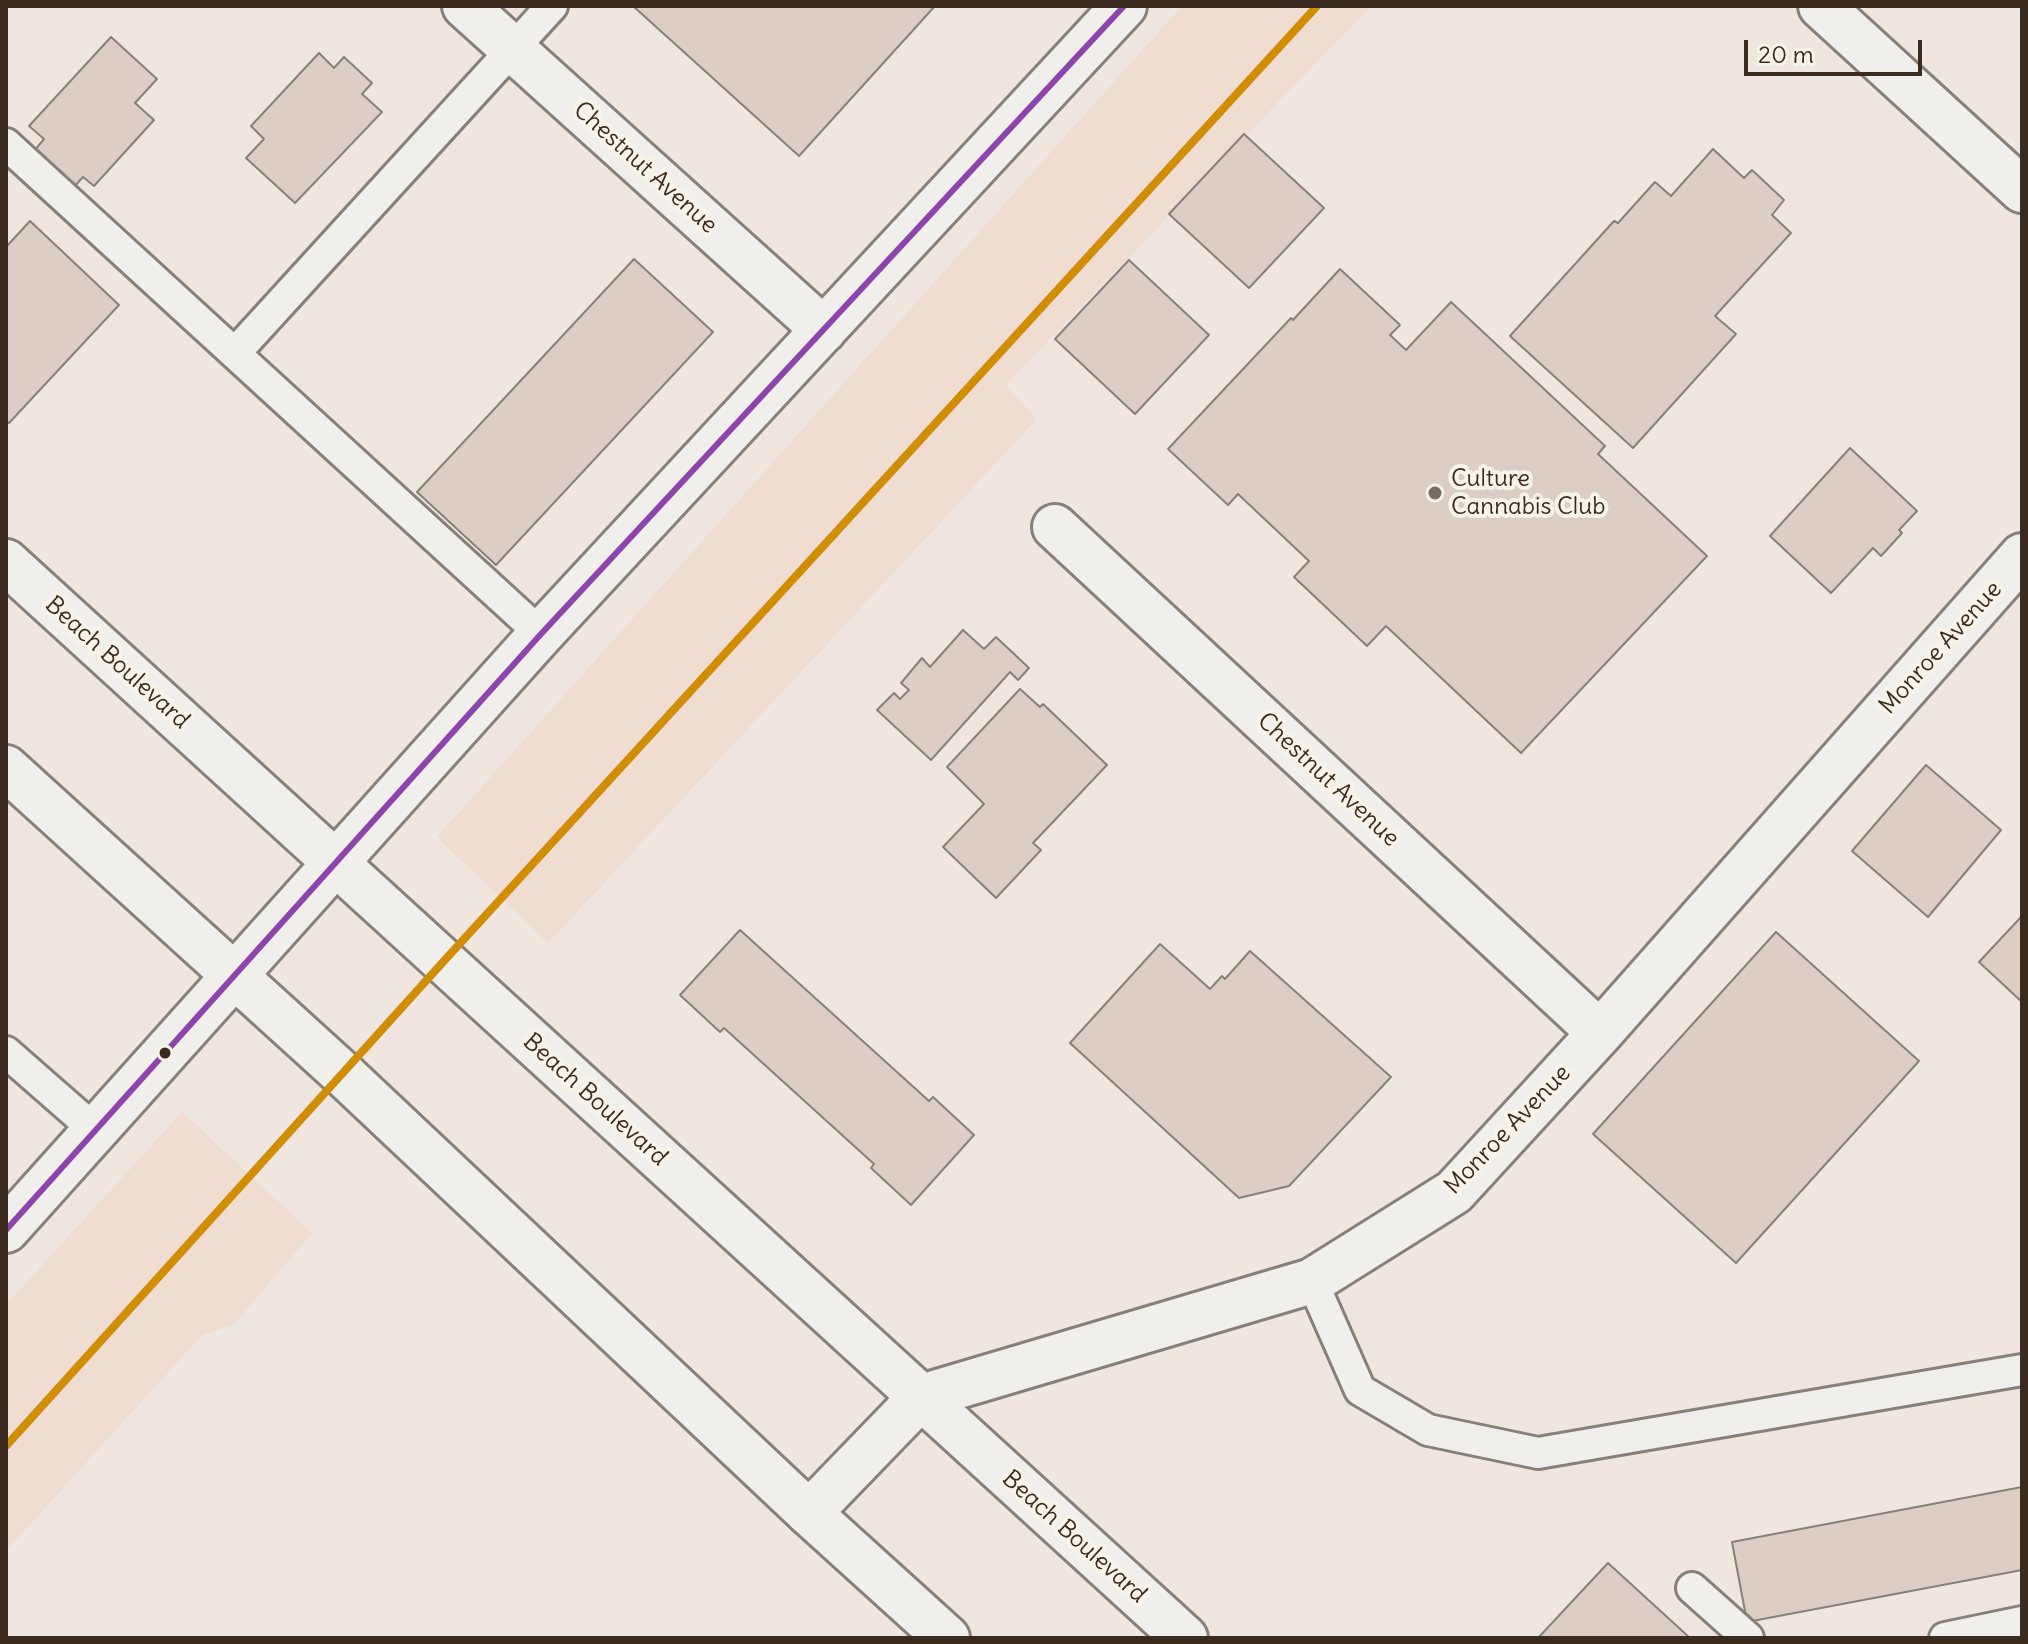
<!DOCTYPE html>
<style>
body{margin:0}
#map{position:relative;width:2028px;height:1644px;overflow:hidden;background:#eee6df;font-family:Delius,sans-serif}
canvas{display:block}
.frame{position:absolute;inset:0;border:8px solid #3b2a1e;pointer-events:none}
.scale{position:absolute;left:1744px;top:40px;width:178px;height:36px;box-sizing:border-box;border:4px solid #3b2a1e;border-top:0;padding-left:10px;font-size:24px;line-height:28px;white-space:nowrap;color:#3b2a1e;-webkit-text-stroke:6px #f7f3e8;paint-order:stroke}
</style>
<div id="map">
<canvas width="2028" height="1644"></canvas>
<div class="frame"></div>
<div class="scale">20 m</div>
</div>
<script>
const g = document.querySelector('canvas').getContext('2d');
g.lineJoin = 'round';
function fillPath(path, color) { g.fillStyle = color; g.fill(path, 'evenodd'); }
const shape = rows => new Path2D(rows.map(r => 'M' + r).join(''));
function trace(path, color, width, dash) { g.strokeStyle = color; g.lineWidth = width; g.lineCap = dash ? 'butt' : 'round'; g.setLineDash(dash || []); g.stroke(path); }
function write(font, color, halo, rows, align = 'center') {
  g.font = font + ' Delius,sans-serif'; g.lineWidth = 8; g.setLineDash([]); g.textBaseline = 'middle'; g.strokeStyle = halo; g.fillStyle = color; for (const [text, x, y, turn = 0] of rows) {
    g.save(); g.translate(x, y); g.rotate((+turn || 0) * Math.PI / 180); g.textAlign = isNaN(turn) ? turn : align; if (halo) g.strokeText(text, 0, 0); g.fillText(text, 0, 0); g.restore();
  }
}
fillPath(shape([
 [1182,6,1371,6,1006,385,1037,419,548,943,437,837],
 [182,1112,312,1233,234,1324,202,1335,6,1551,6,1305]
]), '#efddd1');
const building = shape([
 [633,6,935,6,799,156,633,6],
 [111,37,157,79,135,103,154,120,94,186,83,177,74,187,34,151,44,139,29,126,111,37],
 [319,53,334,68,344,57,372,83,362,94,382,112,295,203,246,158,264,139,251,126,319,53],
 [1244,134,1324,208,1249,288,1169,214,1244,134],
 [1713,149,1744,178,1752,170,1784,200,1772,215,1791,233,1715,316,1736,334,1633,448,1510,336,1614,221,1618,223,1655,182,1671,196,1713,149],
 [30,221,119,305,9,423,6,421,6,247,30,221],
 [634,259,713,332,496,565,417,492,634,259],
 [1129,260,1209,335,1135,414,1055,339,1129,260],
 [1340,269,1400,325,1390,335,1406,350,1451,302,1605,446,1598,454,1707,556,1521,753,1386,626,1367,646,1294,577,1309,561,1238,494,1228,505,1168,449,1291,318,1293,320,1340,269],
 [1850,448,1917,511,1899,530,1902,533,1881,556,1873,548,1831,593,1770,536,1850,448],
 [963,630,984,649,996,637,1029,668,1018,680,1010,672,931,760,877,710,894,693,900,699,909,690,901,683,922,658,930,667,963,630],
 [1020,689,1040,707,1043,704,1107,765,1033,843,1041,850,996,898,943,847,984,804,947,767,1020,689],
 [1926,765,2001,830,1928,917,1852,851,1926,765],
 [2022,916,2022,1002,1979,962,2022,916],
 [740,930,929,1101,933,1097,974,1135,911,1205,871,1168,874,1164,724,1028,720,1032,680,995,740,930],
 [1776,932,1919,1061,1736,1263,1593,1134,1776,932],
 [1160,944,1210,989,1222,976,1225,979,1250,951,1391,1077,1289,1186,1239,1198,1070,1043,1160,944],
 [2022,1487,2022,1570,1747,1622,1732,1542,2022,1487],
 [1608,1563,1690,1638,1538,1638,1608,1563]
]);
fillPath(building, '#dccec7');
trace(building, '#87807a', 2);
const service = shape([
 [6,144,541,634],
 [235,353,552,6],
 [6,1052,95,1130],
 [1312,1281,1360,1390,1428,1430,1538,1453,2022,1370],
 [1692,1588,1748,1638],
 [1945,1638,2022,1622]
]);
const minor = shape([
 [465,6,824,330],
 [1821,6,2022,190],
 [1055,527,1600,1033],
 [6,1230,541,634,1124,6],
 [809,1513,921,1397,1312,1281,1454,1192,1600,1033,2022,556]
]);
const primary = shape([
 [6,562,1185,1638],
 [6,768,344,1075,809,1513,947,1638]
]);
trace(service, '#87807a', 36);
trace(minor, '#87807a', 50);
trace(primary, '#87807a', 50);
trace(service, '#f1efeb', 30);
trace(minor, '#f1efeb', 44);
trace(primary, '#f1efeb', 44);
trace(shape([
 [6,1230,541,634,1124,6]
]), '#8e44ad', 6);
trace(shape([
 [6,1446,443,962,1317,6]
]), '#d18d06', 8);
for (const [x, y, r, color] of [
 [1435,493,8,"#7a6c62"],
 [165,1053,7,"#3b2a1e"]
]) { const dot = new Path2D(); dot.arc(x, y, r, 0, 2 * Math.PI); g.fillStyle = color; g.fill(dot); trace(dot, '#f7f3e8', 3); }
write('24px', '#3b2a1e', '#f7f3e8', [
 ["Chestnut Avenue",645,168,42],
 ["Monroe Avenue",1941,648,-48],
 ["Beach Boulevard",117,663,42],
 ["Chestnut Avenue",1328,780,43],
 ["Beach Boulevard",595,1100,42],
 ["Monroe Avenue",1508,1130,-46],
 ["Beach Boulevard",1074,1537,42]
]);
write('24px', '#3b2a1e', '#f7f3e8', [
 ["Culture",1451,479],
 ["Cannabis Club",1451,507]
], 'left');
</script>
